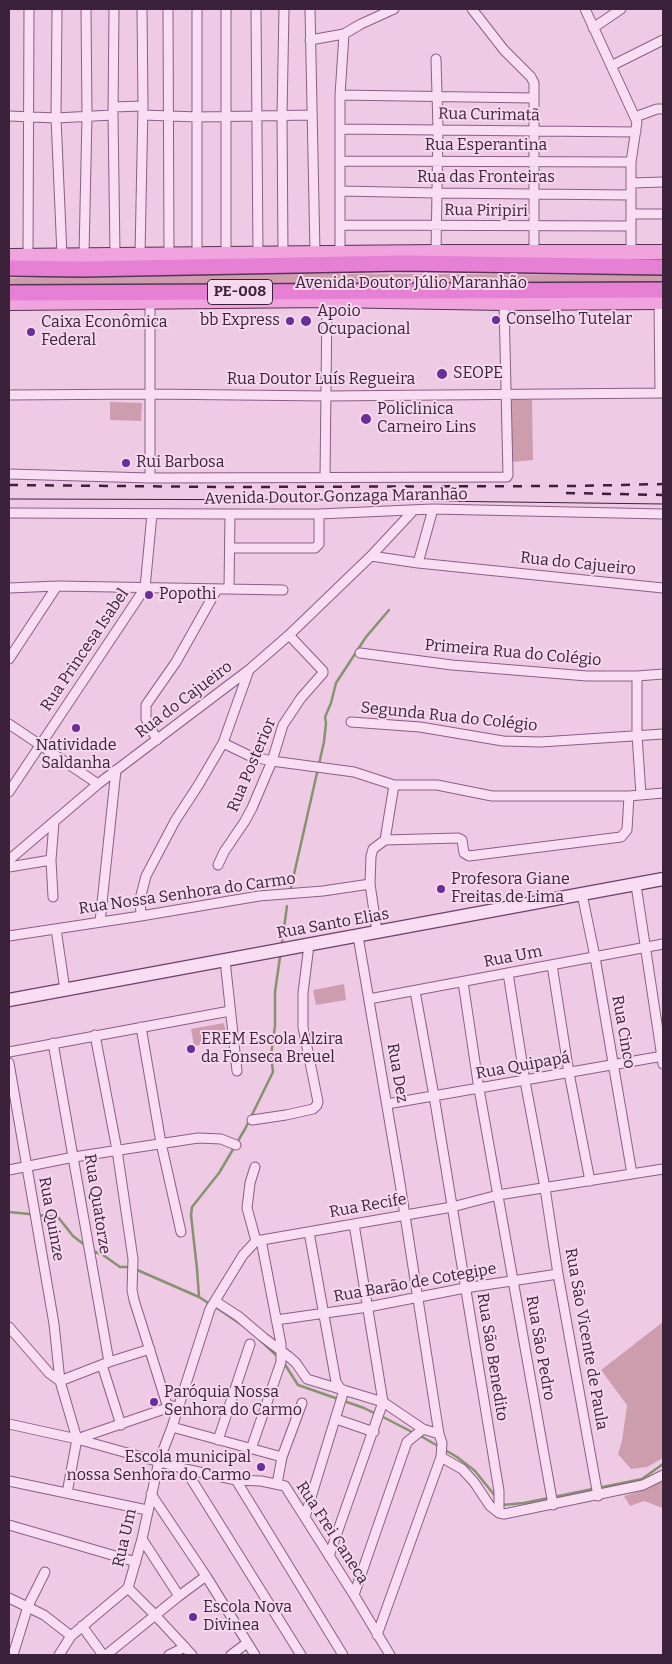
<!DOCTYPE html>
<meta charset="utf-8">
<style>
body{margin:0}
#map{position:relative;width:672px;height:1664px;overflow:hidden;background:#eecae5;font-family:Bitter,serif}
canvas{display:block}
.frame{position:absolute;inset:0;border:10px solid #3c213b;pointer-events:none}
</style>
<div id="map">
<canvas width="672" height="1664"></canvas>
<div class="frame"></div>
</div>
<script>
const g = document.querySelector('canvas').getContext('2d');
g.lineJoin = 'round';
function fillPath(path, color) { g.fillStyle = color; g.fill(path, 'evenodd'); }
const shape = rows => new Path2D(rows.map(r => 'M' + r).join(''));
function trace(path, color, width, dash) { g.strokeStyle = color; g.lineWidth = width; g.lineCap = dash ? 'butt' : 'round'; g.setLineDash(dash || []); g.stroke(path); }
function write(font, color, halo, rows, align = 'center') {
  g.font = font + ' Bitter,serif'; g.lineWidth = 4; g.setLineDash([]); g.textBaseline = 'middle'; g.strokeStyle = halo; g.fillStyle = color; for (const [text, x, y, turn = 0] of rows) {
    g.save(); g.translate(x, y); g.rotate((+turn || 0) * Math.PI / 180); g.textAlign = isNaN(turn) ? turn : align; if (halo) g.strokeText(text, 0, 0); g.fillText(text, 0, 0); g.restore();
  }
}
fillPath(shape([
 [205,273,663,275,663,282,230,283,9,286,9,278],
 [512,399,532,400,533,460,512,462],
 [110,402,142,403,141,421,110,420],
 [344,984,346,1000,316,1005,313,990],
 [224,1023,227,1040,194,1046,191,1029],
 [663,1322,663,1458,647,1467,631,1469,618,1454,622,1441,627,1405,601,1370],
 [663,1478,663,1508,644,1501,630,1506,624,1496,649,1488]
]), '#cd9dad');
trace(shape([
 [290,892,324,742,326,723,325,717,331,703,336,683,366,637,389,610],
 [282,943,287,906],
 [9,1212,58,1217,73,1236,86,1246],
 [93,1251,103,1255,120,1267,130,1267],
 [135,1269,199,1297,210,1304],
 [199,1297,197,1269,191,1215,192,1207,219,1173,245,1129,273,1072,271,1055,275,1026,275,992,280,957],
 [214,1306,245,1327],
 [257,1337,278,1357],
 [284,1363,298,1385,364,1408,376,1414],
 [381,1416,414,1433],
 [419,1435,457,1457,475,1471,496,1497],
 [502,1505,524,1503,642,1479,663,1464]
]), '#879270', 2.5);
const minor = shape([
 [57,9,56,118,62,255],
 [114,9,113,115,115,254],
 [168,9,169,254],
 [226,9,226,254],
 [256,9,258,253],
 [310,9,315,253],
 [472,9,504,50,531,77,534,83,534,252],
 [585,9,637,122,631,162,631,252],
 [593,28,621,9],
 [310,40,344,34,361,24,394,9],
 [611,66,663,40],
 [340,95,533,98],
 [113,107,143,106],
 [143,115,198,117,311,115],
 [9,116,56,118,113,115],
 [635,117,657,109,663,109],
 [341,129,636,132],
 [341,161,631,162],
 [631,183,663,182],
 [341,191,436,193,631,195],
 [631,214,663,214],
 [340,225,631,226],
 [436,252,438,129,436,59],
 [283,253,282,116,284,9],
 [340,253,340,95,344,34],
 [140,254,143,106,142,9],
 [197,254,197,9],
 [28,255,29,9],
 [84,255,87,116,86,9],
 [659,302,660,393],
 [150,303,150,478],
 [9,395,150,394,326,396,663,393],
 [9,474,150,478,507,477,508,475,504,303],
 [325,478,327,300],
 [9,513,230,514,319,514,433,509,663,514],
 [230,548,315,548,319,544,319,514],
 [371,556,418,563,663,588],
 [418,563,433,509],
 [9,588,57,586,283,590],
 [229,588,230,514],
 [360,653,452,665,587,676,637,676,663,674],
 [9,659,57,586],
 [637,676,637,735,641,795],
 [351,722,420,727,503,741,541,742,663,734],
 [9,724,98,784],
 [157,740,146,719,146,705,176,662,217,589],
 [223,743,250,756,272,761,354,772,394,785,437,785,492,796,629,796,663,793],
 [9,792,145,588,152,514],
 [385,840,458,838,462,840,464,853,469,856,621,837,627,830,629,796],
 [9,860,98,784,250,669,289,635,371,556,413,511],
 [218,865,224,852,245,821,252,808,272,761,283,725,301,698,323,673,323,671,289,635],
 [9,867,51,860],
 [636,885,663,1064],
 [582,894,595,957,632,1174],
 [53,897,51,860,54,822],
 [141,916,140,899,146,876,175,821,199,784,223,743,249,670],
 [100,922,116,770],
 [56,929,65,990],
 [377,932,370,884,371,856,373,849,385,840,394,785],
 [9,936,141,916,259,896,323,891,370,884],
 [358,936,399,1177,439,1434,442,1443,441,1457,377,1635],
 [225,960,237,1071],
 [552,965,569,1073,590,1181],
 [508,973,525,1081,545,1188,558,1274,598,1496],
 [463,982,479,1089,553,1505],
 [415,991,434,1096,499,1491,499,1513],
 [369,999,663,944],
 [141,1027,161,1143,181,1232],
 [95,1035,117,1150,133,1259,132,1290,134,1300,168,1408],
 [9,1052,230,1011],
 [9,1063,54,1324,60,1381,109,1362,53,1043],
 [387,1104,663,1056],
 [252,1120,286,1115,313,1109,317,1105,318,1102,303,1027,303,993,309,945],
 [255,1167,250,1183,247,1208,256,1241],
 [9,1170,74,1157,198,1138,221,1139,236,1145],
 [309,1232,336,1382,340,1388],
 [215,1301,238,1316,264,1338,288,1356,296,1363,307,1379,383,1402,423,1429],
 [276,1320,368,1307,465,1288,558,1274],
 [9,1327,49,1373,60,1381,77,1439,67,1493],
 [109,1362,150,1349],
 [102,1365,121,1425],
 [336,1419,374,1432],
 [9,1424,77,1439,173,1406],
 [172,1427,282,1457],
 [77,1439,185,1469,236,1480,261,1481,285,1486,354,1595,390,1655],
 [218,1440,250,1344],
 [251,1449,281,1362,281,1344,261,1240],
 [441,1457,462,1469,474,1482,490,1506,499,1513,504,1514,643,1485,663,1475],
 [185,1469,301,1655],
 [236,1480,343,1655],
 [9,1481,147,1510],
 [277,1484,282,1457,302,1403],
 [151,1494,206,1576,255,1655],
 [305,1517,344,1390],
 [9,1525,136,1562],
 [142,1539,179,1596],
 [329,1556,383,1402,354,1224],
 [128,1588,155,1615,192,1655],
 [354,1595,407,1442,423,1429,439,1434],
 [9,1598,44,1615,71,1636],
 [82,1626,103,1655],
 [13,1655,28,1606,45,1572],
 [59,1655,71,1636,128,1588,142,1539,159,1461,172,1427,210,1309,243,1255,256,1241,452,1207,498,1195,663,1169],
 [106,1655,179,1596,206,1576],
 [169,1655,185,1647],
 [231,1655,247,1643]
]);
const secondary = shape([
 [9,1000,663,879]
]);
const primary = shape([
 [9,256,436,252,663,252],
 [9,303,327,300,504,303,663,302]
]);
const trunk = shape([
 [9,268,82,269,403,263,663,267],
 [9,293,663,290]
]);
trace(minor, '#8b5e87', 11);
trace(secondary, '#6d416a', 15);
trace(primary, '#593258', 16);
trace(trunk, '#593258', 18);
trace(minor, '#f9ddf2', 9);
trace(secondary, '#f9ddf2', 12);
trace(primary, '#f0a3dd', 14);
trace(trunk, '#e580d4', 15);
trace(shape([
 [9,499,353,500,663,504]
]), '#3c213b', 1);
trace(shape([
 [9,485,229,487,573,486,663,484],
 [566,493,663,495]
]), '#3c213b', 2.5, [9, 9]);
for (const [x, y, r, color] of [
 [496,320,5,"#692f99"],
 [290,321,5,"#692f99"],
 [306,321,6,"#692f99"],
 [31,332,5,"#692f99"],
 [442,374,6,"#692f99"],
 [366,419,6,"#692f99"],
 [126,463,5,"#692f99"],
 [149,595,5,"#692f99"],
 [76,728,5,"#692f99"],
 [441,889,5,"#692f99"],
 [191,1049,5,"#692f99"],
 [154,1402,5,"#692f99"],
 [261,1467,5,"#692f99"],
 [193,1617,5,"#692f99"]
]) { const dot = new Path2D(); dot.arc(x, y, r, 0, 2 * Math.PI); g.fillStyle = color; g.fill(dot); trace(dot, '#f6d9ee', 2); }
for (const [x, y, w] of [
 [240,292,65]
]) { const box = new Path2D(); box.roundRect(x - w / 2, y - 12.5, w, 25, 4); g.fillStyle = '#f6d9ee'; g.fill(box); trace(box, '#3c213b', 1); }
write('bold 15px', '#3c213b', null, [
 ["PE-008",240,292]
]);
write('16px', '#3c213b', '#f6d9ee', [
 ["Rua Curimatã",489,115,1],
 ["Rua Esperantina",486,146],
 ["Rua das Fronteiras",486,178],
 ["Rua Piripiri",486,211,1],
 ["Avenida Doutor Júlio Maranhão",411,284],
 ["Rua Doutor Luís Regueira",321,380],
 ["Avenida Doutor Gonzaga Maranhão",336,497,-1],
 ["Rua do Cajueiro",578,564,6],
 ["Rua Princesa Isabel",85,650,-56],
 ["Primeira Rua do Colégio",513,653,5],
 ["Rua do Cajueiro",184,700,-37],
 ["Segunda Rua do Colégio",449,717,6],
 ["Rua Posterior",252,765,-67],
 ["Rua Nossa Senhora do Carmo",187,894,-8],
 ["Rua Santo Elias",333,924,-10],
 ["Rua Um",513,957,-11],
 ["Rua Cinco",623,1032,80],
 ["Rua Quipapá",523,1066,-10],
 ["Rua Dez",397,1073,80],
 ["Rua Quatorze",97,1204,81],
 ["Rua Recife",368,1206,-10],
 ["Rua Quinze",51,1219,80],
 ["Rua Barão de Cotegipe",415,1283,-10],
 ["Rua São Vicente de Paula",586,1339,80],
 ["Rua São Pedro",540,1348,80],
 ["Rua São Benedito",492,1357,81],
 ["Rua Frei Caneca",332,1533,57],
 ["Rua Um",125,1538,-77]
]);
write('16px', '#3c213b', '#f6d9ee', [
 ["Apoio",317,312],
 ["Ocupacional",317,330],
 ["Conselho Tutelar",506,320],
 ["bb Express",280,321,"right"],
 ["Caixa Econômica",41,323],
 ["Federal",41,341],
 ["SEOPE",453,374],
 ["Policlinica",377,410],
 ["Carneiro Lins",377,428],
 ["Rui Barbosa",136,463],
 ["Popothi",159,595],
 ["Natividade",76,746,"center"],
 ["Saldanha",76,764,"center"],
 ["Profesora Giane",451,880],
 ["Freitas de Lima",451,898],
 ["EREM Escola Alzira",201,1040],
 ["da Fonseca Breuel",201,1058],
 ["Paróquia Nossa",164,1393],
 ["Senhora do Carmo",164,1411],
 ["Escola municipal",251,1458,"right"],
 ["nossa Senhora do Carmo",251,1476,"right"],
 ["Escola Nova",203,1608],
 ["Divinea",203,1626]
], 'left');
</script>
